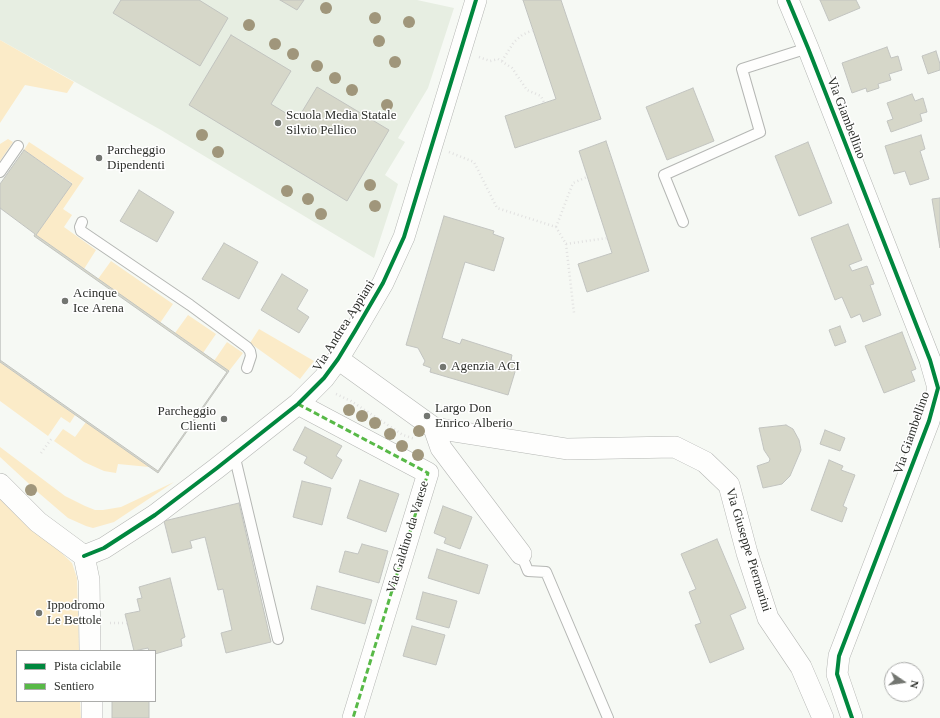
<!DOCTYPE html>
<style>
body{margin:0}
#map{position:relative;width:940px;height:718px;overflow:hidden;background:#f6f9f4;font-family:"Times New Roman",serif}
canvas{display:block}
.legend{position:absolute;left:16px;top:650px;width:140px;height:52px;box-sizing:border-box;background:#fff;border:1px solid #abacaa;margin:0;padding:5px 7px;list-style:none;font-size:12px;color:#2d2f2b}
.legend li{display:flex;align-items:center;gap:8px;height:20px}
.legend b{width:20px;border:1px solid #abacaa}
.north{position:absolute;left:884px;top:662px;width:40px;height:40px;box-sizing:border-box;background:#fff;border:1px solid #abacaa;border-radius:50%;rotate:103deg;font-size:11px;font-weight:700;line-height:16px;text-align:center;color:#2d2f2b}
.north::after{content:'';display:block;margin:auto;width:14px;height:18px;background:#737671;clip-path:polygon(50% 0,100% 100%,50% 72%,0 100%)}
</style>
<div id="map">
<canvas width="940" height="718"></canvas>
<ul class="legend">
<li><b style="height:5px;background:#00873e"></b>Pista ciclabile</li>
<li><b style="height:5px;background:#58b947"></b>Sentiero</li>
</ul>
<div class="north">N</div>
</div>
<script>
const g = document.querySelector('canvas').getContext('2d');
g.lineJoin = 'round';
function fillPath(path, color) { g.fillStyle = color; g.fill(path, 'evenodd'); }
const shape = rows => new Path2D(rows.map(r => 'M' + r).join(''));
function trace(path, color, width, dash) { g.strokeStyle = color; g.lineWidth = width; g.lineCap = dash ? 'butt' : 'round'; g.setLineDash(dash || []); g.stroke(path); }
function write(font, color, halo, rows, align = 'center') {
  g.font = font + ' "Times New Roman",serif'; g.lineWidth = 3; g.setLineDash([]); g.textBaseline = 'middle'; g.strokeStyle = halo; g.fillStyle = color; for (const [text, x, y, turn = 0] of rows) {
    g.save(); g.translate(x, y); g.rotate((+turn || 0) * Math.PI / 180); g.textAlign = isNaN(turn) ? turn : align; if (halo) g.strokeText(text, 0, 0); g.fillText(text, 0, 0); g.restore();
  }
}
fillPath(shape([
 [0,0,417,0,454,8,428,88,398,138,405,142,385,175,398,184,374,258,161,130,0,40]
]), '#e7eee2');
fillPath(shape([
 [0,40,74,82,67,93,25,85,0,123],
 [8,139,13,142,0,161,0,144],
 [29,142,84,178,63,209,72,215,64,227,96,250,84,269,36,235,72,183,24,150],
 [111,261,173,304,160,323,98,279],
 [188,315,216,334,203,353,175,333],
 [259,329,314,361,300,379,250,343],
 [227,342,243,353,229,371,214,361],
 [0,362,75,415,70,423,61,417,48,436,0,401],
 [86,422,133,455,149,467,118,464,116,473,104,471,84,462,54,441,63,429,75,437],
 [0,447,65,496,85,506,95,510,103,510,121,507,174,482,114,522,93,528,86,526,68,518,40,494,0,457],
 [0,494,72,563,77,578,79,651,17,651,17,701,80,701,81,718,0,718]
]), '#fbebc8');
const building = shape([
 [121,0,199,0,228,18,200,66,113,13,121,0],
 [280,0,304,0,297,10,280,0],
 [523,0,561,0,601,119,515,148,505,116,556,99,523,0],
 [820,0,856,0,860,8,829,21,820,0],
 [231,35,291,71,271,104,297,120,317,87,389,130,347,201,189,105,231,35],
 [887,47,891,58,898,56,902,70,889,74,891,80,878,84,879,88,867,92,866,88,852,93,842,63,887,47],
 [936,51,940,64,940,70,928,74,922,56,936,51],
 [693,88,714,141,667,160,646,107,693,88],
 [912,94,915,101,923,98,927,112,920,114,922,121,891,132,887,121,893,119,887,103,912,94],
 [921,135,925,149,920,151,929,179,910,185,905,171,894,174,885,146,921,135],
 [606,141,649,271,587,292,578,264,612,253,579,151,606,141],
 [808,142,832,203,799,216,775,156,808,142],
 [24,150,72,184,36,235,229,371,158,473,0,362,0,184,24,150],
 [139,190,174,212,157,242,120,221,139,190],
 [940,198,940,248,932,199,940,198],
 [0,208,35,234,34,236,227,372,158,471,0,360,0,208],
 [444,216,494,231,493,234,504,238,494,271,465,262,442,338,460,344,462,339,512,355,511,360,518,362,508,395,430,372,431,368,423,365,425,361,418,348,406,345,444,216],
 [848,224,862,260,849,265,852,271,867,266,874,284,870,285,881,315,863,322,860,314,851,318,842,297,835,300,811,238,848,224],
 [224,243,258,262,239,299,202,279,224,243],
 [282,274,308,290,297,309,309,317,299,333,261,310,282,274],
 [840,326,846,342,835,346,829,330,840,326],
 [902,332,916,369,911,371,915,381,884,393,865,346,902,332],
 [786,425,793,429,799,440,801,450,790,476,782,484,763,488,757,466,769,462,770,459,764,450,759,428,786,425],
 [305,427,342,446,336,456,342,460,332,479,304,463,307,457,293,450,305,427],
 [825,430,845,438,840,451,820,444,825,430],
 [829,460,843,466,841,470,855,475,843,506,847,508,842,522,811,510,829,460],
 [360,480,399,494,386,532,347,518,360,480],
 [302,481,331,488,322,525,293,517,302,481],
 [239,503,271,642,226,653,221,633,232,630,223,589,218,590,205,537,190,541,192,548,172,553,164,521,239,503],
 [443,506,472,517,460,549,444,543,446,538,434,533,443,506],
 [717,539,746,608,730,615,744,649,710,663,695,625,701,623,689,592,696,589,681,554,717,539],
 [362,544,388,551,379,583,339,572,345,551,358,554,362,544],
 [437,549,488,565,479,594,428,578,437,549],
 [170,578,185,637,181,639,182,646,155,654,155,651,149,651,148,648,134,651,125,614,140,611,137,599,142,598,139,587,170,578],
 [317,586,372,600,365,624,311,609,317,586],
 [423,592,457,601,449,628,416,619,423,592],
 [412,626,445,635,436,665,403,656,412,626],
 [112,701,149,701,149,718,112,718,112,701]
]);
fillPath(building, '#d6d7c9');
trace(building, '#c2c4c0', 1);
const service = shape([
 [0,172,18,146],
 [82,222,80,227,81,231,190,305,247,347,250,351,251,356,247,368],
 [683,222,664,175,760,132,742,69,808,48],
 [234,454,278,639],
 [521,554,528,571,546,572,608,718]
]);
const minor = shape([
 [788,0,808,48,930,360,938,388,929,421,839,656,837,674,852,718],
 [338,359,434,428,567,449,675,447,705,462,729,485,747,553,768,618,801,667,823,718],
 [298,404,428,473,353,718],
 [434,428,441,448,521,554],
 [0,484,38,522,84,556,89,580,90,651],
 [84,556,104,548,155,515,217,468,298,404,324,378,338,359,355,331,383,283,404,237,476,0],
 [92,701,92,718]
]);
trace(service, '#b5b7b4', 12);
trace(minor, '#b5b7b4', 22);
trace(shape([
 [479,57,490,61,498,59,512,68,527,90,541,96,544,103],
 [502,61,514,42,522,35,533,30],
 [449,152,474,162,497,208,556,227,566,244,574,313],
 [556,227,573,183,587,177],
 [566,244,607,238],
 [336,394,351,401,403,435,415,439],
 [41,453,52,438],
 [110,623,128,623]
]), '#e1e1e0', 2.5, [1, 3]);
trace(service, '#fefefd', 10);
trace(minor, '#fefefd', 21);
trace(shape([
 [298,404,428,473,353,718]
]), '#58b947', 3, [6, 3]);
trace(shape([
 [788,0,808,48,930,360,938,388,929,421,839,656,837,674,852,718],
 [84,556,104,548,155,515,217,468,298,404,324,378,338,359,355,331,383,283,404,237,476,0]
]), '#00873e', 4);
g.fillStyle = '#a0967b';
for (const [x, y] of [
 [326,8],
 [375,18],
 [409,22],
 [249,25],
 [379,41],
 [275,44],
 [293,54],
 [395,62],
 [317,66],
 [335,78],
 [352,90],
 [387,105],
 [202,135],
 [218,152],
 [370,185],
 [287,191],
 [308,199],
 [375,206],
 [321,214],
 [349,410],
 [362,416],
 [375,423],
 [419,431],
 [390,434],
 [402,446],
 [418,455],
 [31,490]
]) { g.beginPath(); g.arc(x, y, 6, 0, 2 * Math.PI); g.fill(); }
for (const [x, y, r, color] of [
 [278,123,4,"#737671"],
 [99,158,4,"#737671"],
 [65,301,4,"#737671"],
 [443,367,4,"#737671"],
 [427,416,4,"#737671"],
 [224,419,4,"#737671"],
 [39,613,4,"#737671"]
]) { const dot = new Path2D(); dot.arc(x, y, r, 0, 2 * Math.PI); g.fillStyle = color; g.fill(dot); trace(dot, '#fff', 1.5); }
write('13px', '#2d2f2b', '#fff', [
 ["Scuola Media Statale",286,116],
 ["Silvio Pellico",286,131],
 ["Parcheggio",107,151],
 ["Dipendenti",107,166],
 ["Acinque",73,294],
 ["Ice Arena",73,309],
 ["Agenzia ACI",451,367],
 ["Largo Don",435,409],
 ["Enrico Alberio",435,424],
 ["Parcheggio",216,412,"right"],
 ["Clienti",216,427,"right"],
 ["Ippodromo",47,606],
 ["Le Bettole",47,621]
], 'left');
write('13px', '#2d2f2b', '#fff', [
 ["Via Giambellino",846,118,69],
 ["Via Andrea Appiani",344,326,-58],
 ["Via Giambellino",912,433,-71],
 ["Via Galdino da Varese",408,537,-73],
 ["Via Giuseppe Piermarini",748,550,73]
]);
</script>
